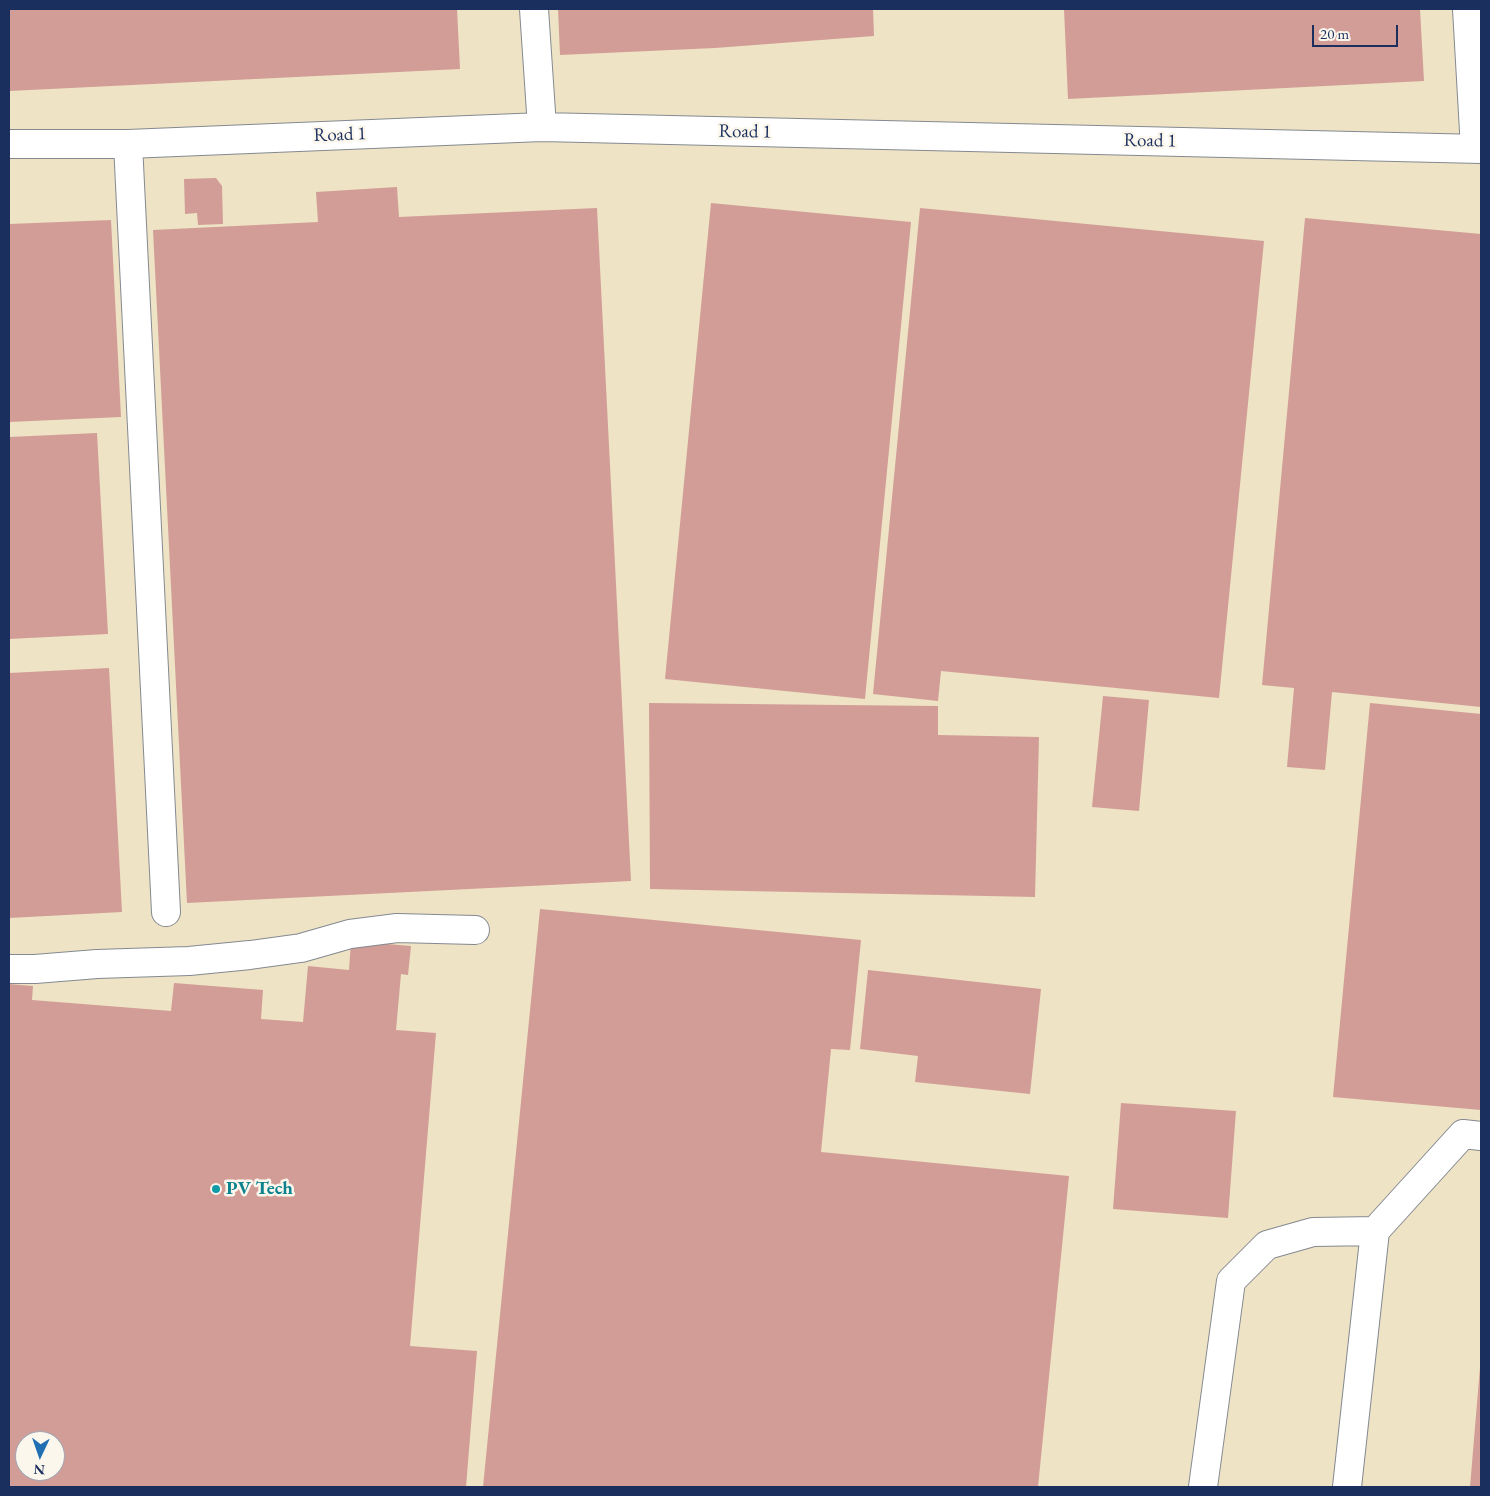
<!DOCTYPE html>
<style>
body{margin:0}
#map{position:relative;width:1490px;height:1496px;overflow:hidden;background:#eee3c4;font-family:"EB Garamond",serif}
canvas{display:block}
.frame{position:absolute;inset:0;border:10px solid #1b2f5e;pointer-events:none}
.north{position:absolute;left:15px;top:1431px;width:50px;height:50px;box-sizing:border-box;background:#fbf7ec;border:1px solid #a1a7b3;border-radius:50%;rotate:183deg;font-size:14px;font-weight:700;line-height:20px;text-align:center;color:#1b2f5e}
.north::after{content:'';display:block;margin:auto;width:18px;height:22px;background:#1f6fb2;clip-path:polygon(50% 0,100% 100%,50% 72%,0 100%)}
.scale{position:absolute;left:1312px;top:25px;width:86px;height:22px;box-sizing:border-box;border:2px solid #1b2f5e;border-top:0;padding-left:6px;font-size:15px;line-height:18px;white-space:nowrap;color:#1b2f5e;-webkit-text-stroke:4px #fbf7ec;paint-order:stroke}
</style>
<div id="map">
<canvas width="1490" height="1496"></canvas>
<div class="frame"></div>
<div class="north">N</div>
<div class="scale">20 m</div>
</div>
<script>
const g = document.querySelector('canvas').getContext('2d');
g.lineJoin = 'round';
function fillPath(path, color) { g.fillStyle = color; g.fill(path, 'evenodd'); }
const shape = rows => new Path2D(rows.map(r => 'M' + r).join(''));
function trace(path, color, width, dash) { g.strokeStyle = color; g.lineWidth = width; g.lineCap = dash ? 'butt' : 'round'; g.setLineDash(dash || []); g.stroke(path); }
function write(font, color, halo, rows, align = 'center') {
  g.font = font + ' "EB Garamond",serif'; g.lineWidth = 5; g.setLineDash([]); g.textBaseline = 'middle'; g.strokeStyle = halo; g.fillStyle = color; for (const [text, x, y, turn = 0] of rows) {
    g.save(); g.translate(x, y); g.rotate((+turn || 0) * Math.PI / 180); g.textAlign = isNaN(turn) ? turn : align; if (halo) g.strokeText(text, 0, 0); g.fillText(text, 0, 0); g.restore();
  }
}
fillPath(shape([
 [9,9,457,9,460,69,9,91],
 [558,9,873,9,874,36,715,48,560,55],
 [1064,9,1420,9,1424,81,1068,99],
 [216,178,222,186,223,224,198,225,197,213,185,214,184,179],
 [397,187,399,217,597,208,631,881,187,903,153,230,318,222,316,192],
 [711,203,911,222,865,699,665,679],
 [920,208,1264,241,1219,698,941,671,938,701,873,694],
 [1305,218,1481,234,1481,707,1332,692,1325,770,1287,767,1294,688,1262,685],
 [111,220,121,417,9,422,9,224],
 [97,433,108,634,9,639,9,437],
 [109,668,122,912,9,918,9,673],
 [1103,696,1149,700,1139,811,1092,807],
 [649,703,938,706,938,735,1039,737,1035,897,650,889],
 [1370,703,1481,714,1481,1110,1333,1097],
 [540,909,861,940,850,1050,831,1049,821,1152,1069,1176,1038,1487,483,1487],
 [351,941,411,946,408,975,401,974,396,1030,436,1033,410,1346,477,1351,466,1487,9,1487,9,984,33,986,32,1000,171,1011,174,983,263,990,261,1019,303,1022,308,966,349,970],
 [25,1441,55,1441,55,1471,25,1471],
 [868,970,1041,989,1030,1094,915,1082,918,1056,860,1049],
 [1121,1103,1236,1111,1228,1218,1113,1209],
 [1480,1367,1481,1367,1481,1487,1470,1487]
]), '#d29d97');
const minor = shape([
 [534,9,542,127],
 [1467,9,1475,149],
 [9,144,128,144,542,127,1481,149],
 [128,144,166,912],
 [9,969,35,969,97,964,189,961,250,955,301,948,350,934,397,928,475,930],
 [1203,1487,1231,1281,1267,1245,1313,1232,1375,1231],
 [1347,1487,1375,1231,1463,1134,1481,1136]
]);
trace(minor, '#848991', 30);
trace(minor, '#fff', 28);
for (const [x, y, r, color] of [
 [216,1189,5,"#0f9aa8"]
]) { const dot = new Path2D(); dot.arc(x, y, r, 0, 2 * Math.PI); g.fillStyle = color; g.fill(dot); trace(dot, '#fbf7ec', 2); }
write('19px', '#1b2f5e', '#fbf7ec', [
 ["Road 1",745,132,1],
 ["Road 1",340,135,-2],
 ["Road 1",1150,141,1]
]);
write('bold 19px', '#0d838f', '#fbf7ec', [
 ["PV Tech",226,1189]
], 'left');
</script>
